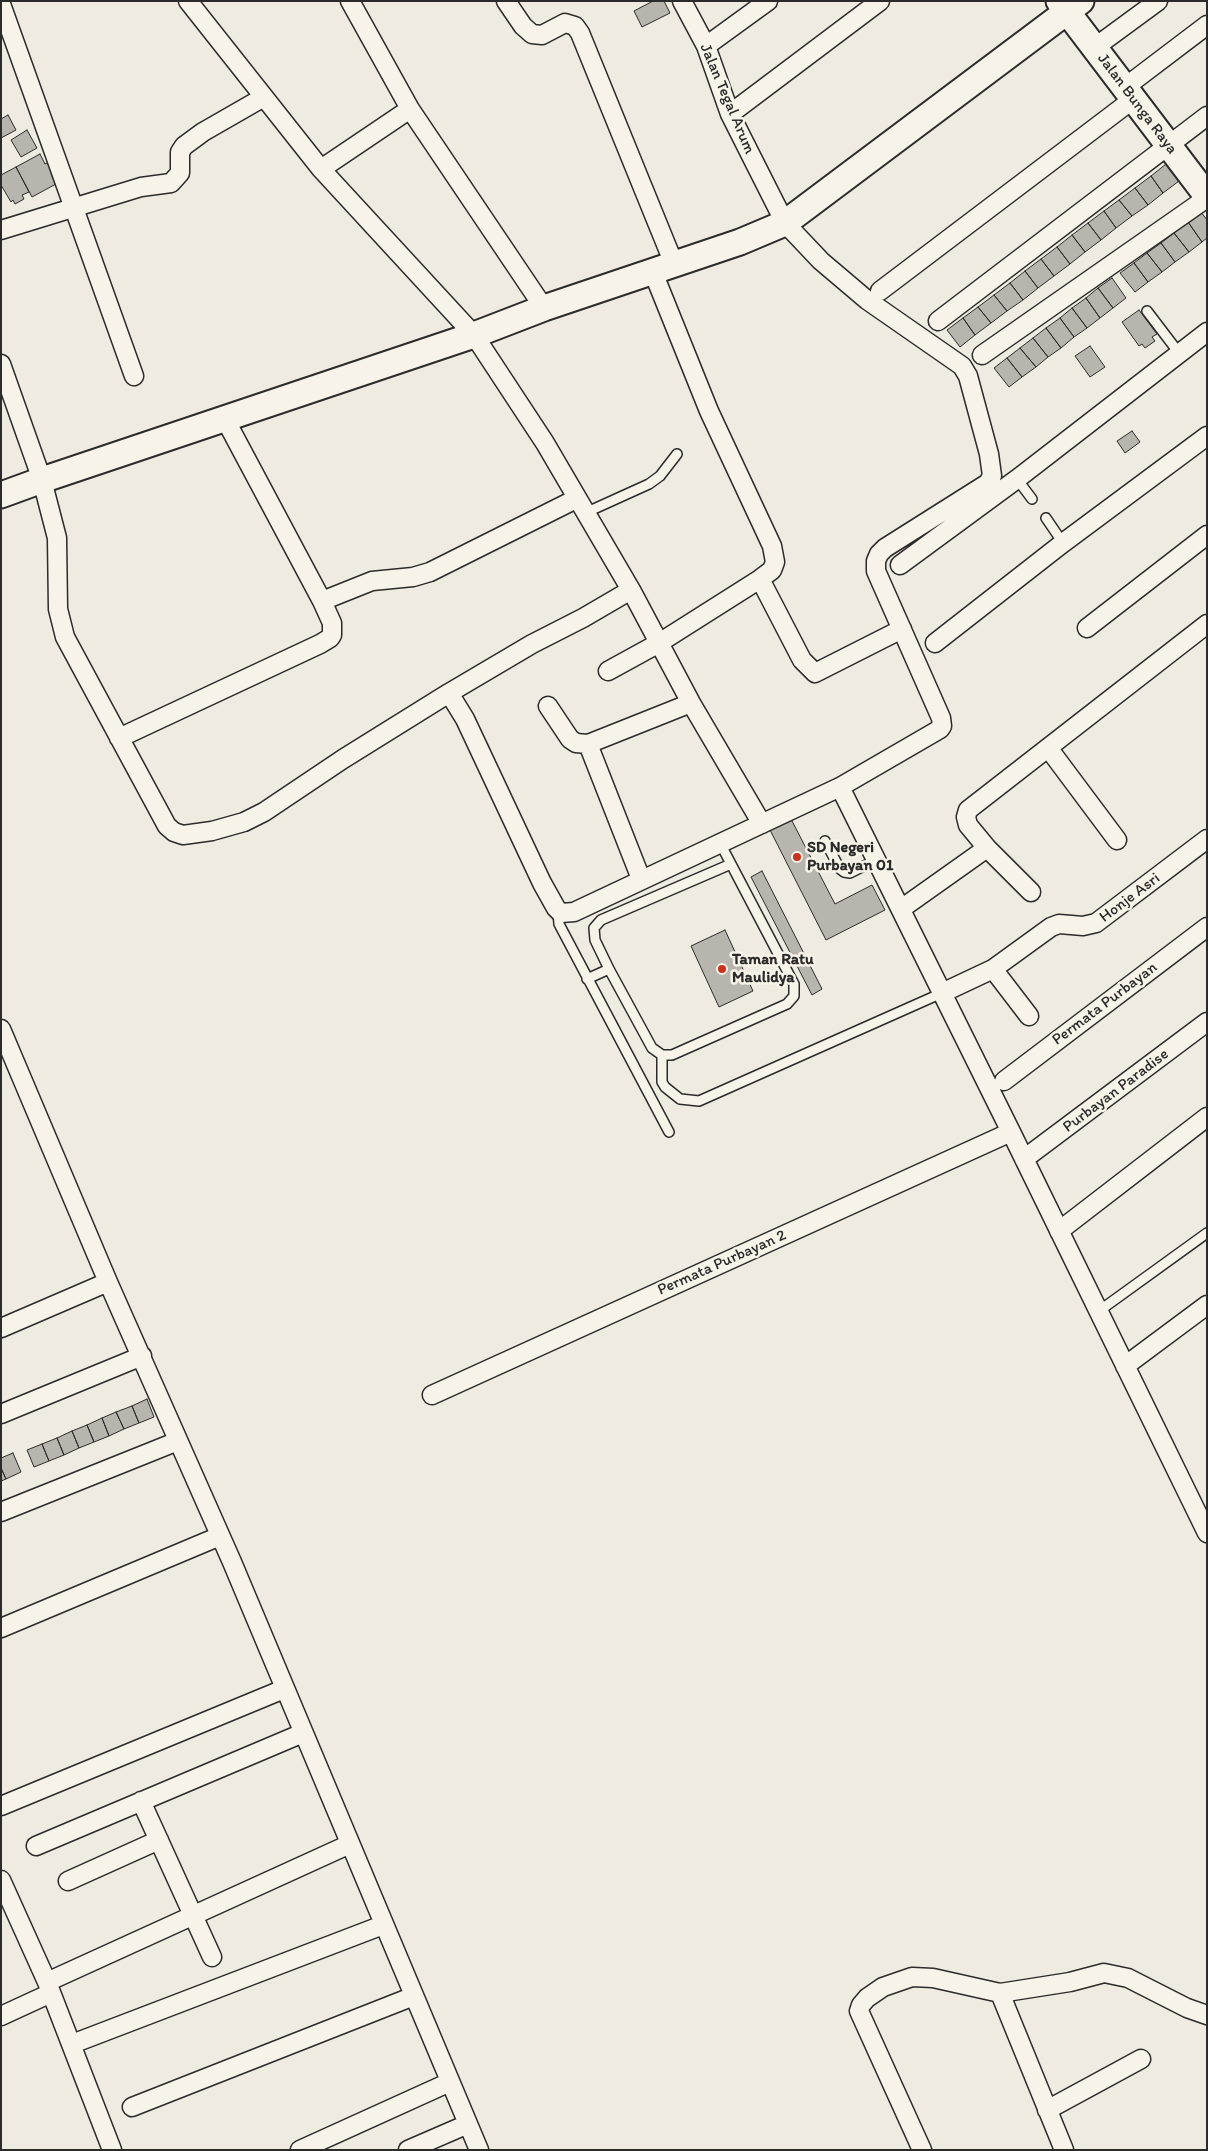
<!DOCTYPE html>
<style>
body{margin:0}
#map{position:relative;width:1208px;height:2151px;overflow:hidden;background:#efebe0;font-family:Itim,sans-serif}
canvas{display:block}
.frame{position:absolute;inset:0;border:2px solid #2b2b2b;pointer-events:none}
</style>
<div id="map">
<canvas width="1208" height="2151"></canvas>
<div class="frame"></div>
</div>
<script>
const g = document.querySelector('canvas').getContext('2d');
g.lineJoin = 'round';
function fillPath(path, color) { g.fillStyle = color; g.fill(path, 'evenodd'); }
const shape = rows => new Path2D(rows.map(r => 'M' + r).join(''));
function trace(path, color, width, dash) { g.strokeStyle = color; g.lineWidth = width; g.lineCap = dash ? 'butt' : 'round'; g.setLineDash(dash || []); g.stroke(path); }
function write(font, color, halo, rows, align = 'center') {
  g.font = font + ' Itim,sans-serif'; g.lineWidth = 5; g.setLineDash([]); g.textBaseline = 'middle'; g.strokeStyle = halo; g.fillStyle = color; for (const [text, x, y, turn = 0] of rows) {
    g.save(); g.translate(x, y); g.rotate((+turn || 0) * Math.PI / 180); g.textAlign = isNaN(turn) ? turn : align; if (halo) g.strokeText(text, 0, 0); g.fillText(text, 0, 0); g.restore();
  }
}
const building = shape([
 [653,1,664,1,670,13,642,27,634,11,653,1],
 [8,115,16,130,1,138,1,119,8,115],
 [27,130,37,148,21,157,11,140,27,130],
 [40,154,45,164,49,162,56,174,52,176,56,184,32,197,16,167,40,154],
 [1166,164,1179,181,1163,193,1151,176,1166,164],
 [16,167,29,192,22,195,24,199,15,204,13,200,11,202,1,185,1,175,16,167],
 [1151,176,1163,193,1148,205,1135,188,1151,176],
 [1135,188,1148,205,1132,216,1119,200,1135,188],
 [1119,200,1132,216,1116,228,1104,211,1119,200],
 [1104,211,1116,228,1101,240,1088,223,1104,211],
 [1201,212,1207,220,1207,238,1202,242,1188,222,1201,212],
 [1188,222,1202,242,1189,252,1174,233,1188,222],
 [1088,223,1101,240,1085,252,1072,235,1088,223],
 [1174,233,1189,252,1175,262,1161,243,1174,233],
 [1072,235,1085,252,1070,264,1057,247,1072,235],
 [1161,243,1175,262,1162,272,1147,253,1161,243],
 [1057,247,1070,264,1054,276,1041,259,1057,247],
 [1147,253,1162,272,1148,282,1134,263,1147,253],
 [1041,259,1054,276,1038,288,1025,271,1041,259],
 [1134,263,1148,282,1135,292,1120,273,1134,263],
 [1025,271,1038,288,1023,300,1010,283,1025,271],
 [1112,278,1126,298,1113,308,1098,288,1112,278],
 [1010,283,1023,300,1007,311,994,295,1010,283],
 [1098,288,1113,308,1100,318,1086,298,1098,288],
 [994,295,1007,311,991,323,978,307,994,295],
 [1086,298,1100,318,1087,328,1072,308,1086,298],
 [978,307,991,323,975,335,963,318,978,307],
 [1072,308,1087,328,1074,337,1060,318,1072,308],
 [1139,310,1157,334,1152,337,1155,341,1145,348,1142,344,1139,346,1122,322,1139,310],
 [963,318,975,335,960,347,947,330,963,318],
 [1060,318,1074,337,1061,348,1046,328,1060,318],
 [1046,328,1061,348,1048,357,1033,338,1046,328],
 [1033,338,1048,357,1036,367,1020,348,1033,338],
 [1090,346,1105,367,1090,377,1075,356,1090,346],
 [1020,348,1036,367,1022,377,1007,358,1020,348],
 [1007,358,1022,377,1009,387,994,368,1007,358],
 [1132,431,1140,442,1125,453,1117,441,1132,431],
 [791,819,835,904,872,885,885,910,826,940,770,830,791,819],
 [762,871,822,989,812,995,751,877,762,871],
 [725,930,753,991,719,1007,691,946,725,930],
 [147,1399,154,1417,139,1423,132,1406,147,1399],
 [132,1406,139,1423,124,1429,116,1412,132,1406],
 [116,1412,124,1429,109,1436,102,1418,116,1412],
 [102,1418,109,1436,94,1442,87,1425,102,1418],
 [87,1425,94,1442,79,1448,72,1431,87,1425],
 [72,1431,79,1448,64,1455,57,1438,72,1431],
 [57,1438,64,1455,49,1461,42,1444,57,1438],
 [42,1444,49,1461,34,1467,27,1450,42,1444],
 [13,1453,21,1472,6,1479,1,1468,1,1458,13,1453],
 [1,1468,6,1479,1,1481,1,1468]
]);
fillPath(building, '#b8b5ae');
trace(building, '#2b2b2b', 1);
const lane = shape([
 [1147,311,1179,353],
 [1017,479,1032,499],
 [585,513,649,484,660,476,677,454],
 [1046,518,1063,543],
 [825,841,840,869,844,872,850,873,876,860],
 [720,843,731,864,794,984,794,996,787,1004,672,1055,662,1055,652,1048,609,969,595,940,594,928,601,920,731,864],
 [558,912,559,924,669,1132],
 [587,979,609,969],
 [662,1055,662,1082,665,1087,680,1099,699,1101,942,993],
 [1099,1311,1207,1233]
]);
const street = shape([
 [188,1,321,169,474,335,545,443,631,590,691,703,762,824],
 [350,1,410,109,544,308],
 [506,1,523,26,532,34,542,35,565,23,575,26,580,33,674,264],
 [1,4,134,376],
 [706,46,768,1],
 [1094,48,1158,1],
 [1124,88,1207,25],
 [730,114,880,1],
 [321,169,410,109],
 [1,230,141,187,171,183,180,173,180,152,184,146,203,132,264,97],
 [880,291,1132,100],
 [938,321,1207,116],
 [982,355,1207,198],
 [1,364,42,480,57,538,58,609,65,637,167,826,174,832,183,835,212,831,244,822,264,812,343,759,449,693,465,719,542,883,556,908,561,913,574,912,840,787,940,729,942,726,941,718,876,571,876,561,879,554,885,548,988,483,992,476,989,454,968,376,962,366,867,300,821,261,785,223,730,114,706,46,682,1],
 [900,565,1017,479,1207,332],
 [760,579,802,660,815,673,902,629],
 [322,601,372,581,413,577,430,572,576,499],
 [1087,628,1207,535],
 [935,643,1063,543,1207,436],
 [608,671,659,643,760,579,772,570,775,562,772,546,709,411,653,272],
 [449,693,532,644,583,618,631,590],
 [548,706,570,739,576,743,588,744,641,879],
 [119,738,320,644,330,638,332,635,332,623,322,601,225,419],
 [588,744,691,703],
 [1049,749,1117,840],
 [840,787,1011,1132,1207,1533],
 [987,848,1031,892],
 [901,909,987,848,968,825,966,817,968,810,1207,624],
 [993,969,1029,1016],
 [942,993,993,969,1051,927,1059,924,1083,926,1096,923,1207,839],
 [1,1029,108,1282,232,1562,479,2150],
 [1004,1081,1207,927],
 [1024,1159,1207,1022],
 [1059,1231,1207,1117],
 [1,1328,108,1282],
 [1125,1366,1207,1305],
 [432,1395,1011,1132],
 [1,1414,142,1356],
 [1,1512,178,1441],
 [1,1628,220,1536],
 [141,1801,212,1957],
 [1,1806,284,1689],
 [36,1846,303,1733],
 [1,1880,47,1982,112,2150],
 [68,1881,159,1840],
 [47,1982,350,1844],
 [1000,1993,1064,2150],
 [1,2016,51,1993],
 [72,2044,383,1925],
 [132,2107,414,1996],
 [1047,2110,1141,2059],
 [300,2150,450,2082],
 [408,2150,468,2124],
 [922,2150,859,2011,861,2005,867,1998,883,1987,912,1977,933,1978,1000,1993,1070,1982,1104,1973,1128,1978,1187,2008,1207,2015]
]);
const secondary = shape([
 [1059,1,1207,196],
 [1,495,42,480,474,335,544,308,740,242,785,223,1081,1]
]);
trace(lane, '#2b2b2b', 12);
trace(street, '#2b2b2b', 21);
trace(secondary, '#2b2b2b', 29);
trace(lane, '#f7f3e8', 9);
trace(street, '#f7f3e8', 18);
trace(secondary, '#f7f3e8', 25);
for (const [x, y, r, color] of [
 [797,857,5,"#c8321e"],
 [722,969,5,"#c8321e"]
]) { const dot = new Path2D(); dot.arc(x, y, r, 0, 2 * Math.PI); g.fillStyle = color; g.fill(dot); trace(dot, '#f7f3e8', 2); }
write('16px', '#2b2b2b', '#f7f3e8', [
 ["Jalan Tegal Arum",727,99,67],
 ["Jalan Bunga Raya",1137,104,53],
 ["Honje Asri",1130,898,-37],
 ["Permata Purbayan",1105,1004,-37],
 ["Purbayan Paradise",1116,1091,-37],
 ["Permata Purbayan 2",722,1263,-24]
]);
write('bold 16px', '#2b2b2b', '#f7f3e8', [
 ["SD Negeri",807,848],
 ["Purbayan 01",807,866],
 ["Taman Ratu",732,960],
 ["Maulidya",732,978]
], 'left');
</script>
